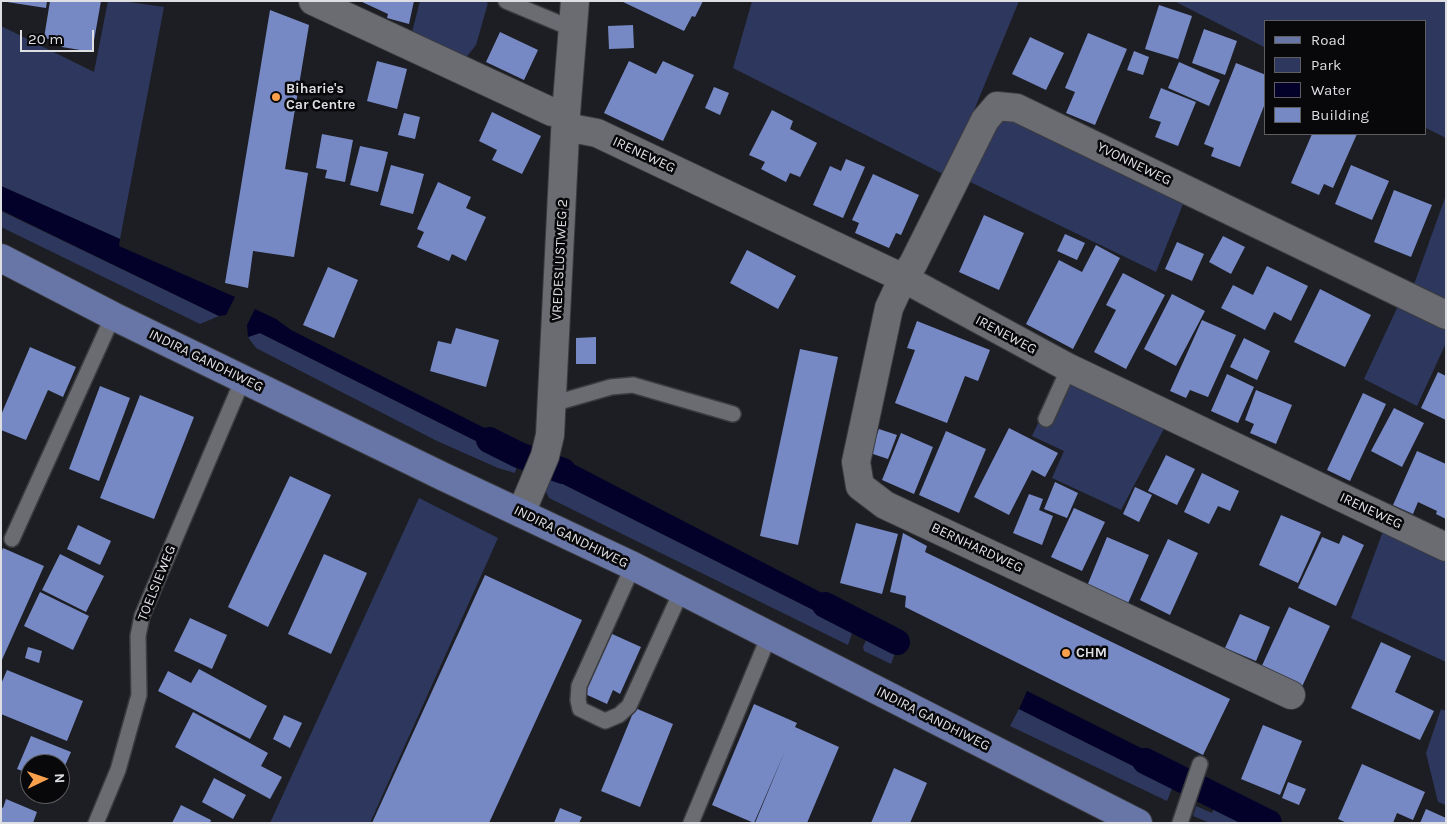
<!DOCTYPE html>
<style>
body{margin:0}
#map{position:relative;width:1447px;height:824px;overflow:hidden;background:#1d1e23;font-family:Karla,sans-serif}
canvas{display:block}
.frame{position:absolute;inset:0;border:2px solid #dedfe3;pointer-events:none}
.legend{position:absolute;left:1264px;top:20px;width:162px;height:115px;box-sizing:border-box;background:#08080a;border:1px solid #5e5e61;margin:0;padding:6px 9px;list-style:none;font-size:15px;color:#dedfe3}
.legend li{display:flex;align-items:center;gap:10px;height:25px}
.legend b{width:25px;border:1px solid #5e5e61}
.north{position:absolute;left:20px;top:754px;width:50px;height:50px;box-sizing:border-box;background:#08080a;border:1px solid #5e5e61;border-radius:50%;rotate:87deg;font-size:14px;font-weight:700;line-height:20px;text-align:center;color:#dedfe3}
.north::after{content:'';display:block;margin:auto;width:18px;height:22px;background:#f9a04d;clip-path:polygon(50% 0,100% 100%,50% 72%,0 100%)}
.scale{position:absolute;left:20px;top:30px;width:74px;height:22px;box-sizing:border-box;border:2px solid #dedfe3;border-top:0;padding-left:6px;font-size:15px;line-height:18px;white-space:nowrap;color:#dedfe3;-webkit-text-stroke:4px #08080a;paint-order:stroke}
</style>
<div id="map">
<canvas width="1447" height="824"></canvas>
<div class="frame"></div>
<ul class="legend">
<li><b style="height:6px;background:#6775a7"></b>Road</li>
<li><b style="height:14px;background:#2e385e"></b>Park</li>
<li><b style="height:14px;background:#03002a"></b>Water</li>
<li><b style="height:14px;background:#7689c5"></b>Building</li>
</ul>
<div class="north">N</div>
<div class="scale">20 m</div>
</div>
<script>
const g = document.querySelector('canvas').getContext('2d');
g.lineJoin = 'round';
function fillPath(path, color) { g.fillStyle = color; g.fill(path, 'evenodd'); }
const shape = rows => new Path2D(rows.map(r => 'M' + r).join(''));
function trace(path, color, width, dash) { g.strokeStyle = color; g.lineWidth = width; g.lineCap = dash ? 'butt' : 'round'; g.setLineDash(dash || []); g.stroke(path); }
function write(font, color, halo, rows, align = 'center') {
  g.font = font + ' Karla,sans-serif'; g.lineWidth = 5; g.setLineDash([]); g.textBaseline = 'middle'; g.strokeStyle = halo; g.fillStyle = color; for (const [text, x, y, turn = 0] of rows) {
    g.save(); g.translate(x, y); g.rotate((+turn || 0) * Math.PI / 180); g.textAlign = isNaN(turn) ? turn : align; if (halo) g.strokeText(text, 0, 0); g.fillText(text, 0, 0); g.restore();
  }
}
fillPath(shape([
 [108,1,122,1,164,7,120,239,1,186,1,26,94,72],
 [420,1,484,1,488,3,476,45,464,60,411,36],
 [752,1,1019,1,947,176,733,68],
 [1174,1,1446,1,1446,138,1426,128,1426,21,1266,21,1266,48],
 [1006,113,1185,199,1156,272,964,179,991,123],
 [1446,195,1446,306,1412,290],
 [1,211,219,316,200,324,1,227],
 [1398,306,1446,328,1446,343,1417,406,1364,379],
 [260,333,518,462,515,473,498,468,437,441,256,348,248,337],
 [1062,373,1167,423,1121,510,1052,478,1064,451,1032,436],
 [549,477,853,630,848,645,549,498,545,490],
 [419,498,498,538,370,823,270,823],
 [1383,531,1446,562,1446,662,1351,618],
 [867,638,896,650,891,664,864,651,863,647],
 [1019,709,1173,786,1167,801,1010,726],
 [1441,709,1446,711,1446,805,1438,802,1426,753],
 [1196,806,1212,813,1214,807,1246,823,1210,823,1193,816]
]), '#2e385e');
fillPath(shape([
 [1,186,120,239,119,246,235,297,226,315,219,316,1,210],
 [255,309,276,319,291,330,524,448,518,462,260,333,248,337,247,325],
 [558,456,822,593,858,615,853,630,549,477],
 [875,619,903,632,896,650,867,638],
 [1027,691,1181,768,1173,786,1019,709],
 [1220,790,1263,811,1259,823,1246,823,1214,807]
]), '#03002a');
trace(shape([
 [489,440,519,455,563,471],
 [825,605,897,642],
 [1145,761,1269,823]
]), '#03002a', 26);
fillPath(shape([
 [7,1,47,1,46,8,7,2],
 [50,1,101,1,92,52,62,47,63,42,44,38],
 [360,1,414,1,409,24,387,18,388,14],
 [621,1,703,1,695,17,692,16,684,31],
 [1159,5,1192,16,1178,59,1145,49],
 [270,10,309,25,285,169,308,173,294,257,253,251,248,288,225,283],
 [633,25,634,48,609,49,608,26],
 [1204,29,1237,41,1225,75,1192,63],
 [500,32,538,50,524,80,486,62],
 [1088,33,1127,49,1095,125,1066,113,1075,92,1065,88],
 [1030,37,1064,53,1046,90,1012,74],
 [1134,51,1149,57,1143,75,1127,70],
 [377,61,407,69,397,109,367,101],
 [629,61,656,74,663,61,694,75,663,141,604,113],
 [1179,62,1220,80,1209,106,1168,88],
 [1236,63,1266,75,1266,101,1240,167,1211,156,1214,148,1204,144],
 [714,87,729,93,720,115,705,108],
 [1161,88,1196,102,1178,146,1155,137,1161,122,1149,118],
 [772,110,793,121,790,129,817,143,800,177,790,173,786,182,761,169,765,162,749,155],
 [492,112,541,136,522,174,492,160,497,150,479,141],
 [404,113,420,117,415,139,398,135],
 [322,134,353,140,345,182,325,178,327,170,316,168],
 [1312,134,1357,134,1333,188,1324,184,1319,195,1291,183],
 [360,146,388,152,378,192,350,185],
 [846,159,865,167,843,218,813,205,830,166,841,171],
 [391,165,424,174,413,214,380,205],
 [1351,165,1389,181,1372,220,1335,204],
 [873,174,919,195,901,235,896,233,889,248,855,233,859,223,852,220],
 [438,182,471,197,466,208,486,217,466,261,452,254,449,261,417,247,424,232,417,229],
 [1394,190,1432,205,1411,257,1374,242],
 [984,215,1024,233,999,290,959,272],
 [1065,234,1085,243,1077,260,1057,251],
 [1223,236,1245,247,1231,274,1209,262],
 [1177,242,1204,254,1192,281,1165,269],
 [1096,245,1120,258,1073,349,1026,324,1059,260,1082,272],
 [747,250,796,276,778,309,730,283],
 [1267,266,1308,286,1291,321,1274,312,1265,330,1221,308,1233,285,1253,295],
 [328,267,358,280,334,338,303,325],
 [1123,273,1165,295,1126,369,1094,352,1116,310,1106,305],
 [1320,289,1371,315,1345,367,1294,342],
 [1172,294,1205,311,1176,366,1144,349],
 [1202,320,1236,335,1208,397,1190,390,1186,398,1170,391],
 [917,321,990,350,978,381,965,376,947,423,895,403,915,350,907,348],
 [456,328,499,340,486,387,430,371,438,341,451,344],
 [596,337,596,364,576,364,576,338],
 [1244,338,1270,351,1257,380,1230,367],
 [30,347,76,367,63,397,48,390,26,440,1,430,1,415],
 [800,349,838,357,798,545,760,536],
 [1438,372,1446,376,1446,420,1421,408],
 [1227,374,1254,387,1238,423,1211,411],
 [100,386,130,398,99,481,69,469],
 [1256,390,1292,405,1276,444,1250,433,1254,424,1245,420],
 [1363,393,1386,404,1350,481,1327,470],
 [140,395,194,417,154,519,100,498],
 [1394,408,1424,423,1402,467,1371,451],
 [1009,428,1058,453,1045,477,1032,470,1009,515,974,497],
 [879,429,897,435,888,459,870,453],
 [946,431,986,449,959,513,919,495],
 [901,433,933,447,914,494,882,480],
 [1417,451,1446,464,1446,519,1436,514,1437,511,1418,502,1413,514,1393,505],
 [1166,455,1195,469,1177,505,1148,491],
 [1202,473,1239,491,1230,511,1218,506,1209,524,1184,512],
 [290,476,331,495,268,627,228,607],
 [1055,482,1078,493,1067,518,1044,509],
 [1135,487,1152,495,1139,522,1123,514],
 [1029,494,1043,499,1039,510,1053,516,1042,545,1013,533],
 [1074,508,1105,522,1082,571,1051,557],
 [1281,515,1321,532,1298,583,1259,565],
 [856,523,898,534,882,594,840,583],
 [78,525,111,541,100,565,67,549],
 [903,533,927,546,925,552,1230,699,1203,755,905,607,906,596,890,592],
 [1343,535,1364,545,1336,606,1298,588,1322,537,1339,544],
 [1107,537,1149,555,1126,608,1085,591],
 [1168,539,1198,553,1170,615,1140,600],
 [3,548,44,566,1,662,1,552],
 [60,554,104,576,86,612,42,590],
 [324,554,367,573,331,654,288,634],
 [485,575,582,620,489,823,372,823],
 [40,592,89,616,73,650,24,626],
 [1289,607,1330,626,1300,691,1259,672],
 [1240,614,1270,627,1256,661,1225,648],
 [190,618,227,635,212,669,174,651],
 [610,633,641,647,620,694,613,690,607,704,583,693],
 [1381,642,1411,656,1395,692,1434,711,1420,740,1351,708],
 [28,647,42,651,39,663,25,658],
 [199,669,267,706,250,739,158,691,168,671,191,683],
 [7,670,83,701,67,741,1,714,1,684],
 [754,704,797,723,795,727,839,747,807,823,755,823,785,751,754,823,712,805],
 [635,708,673,724,640,807,601,791],
 [193,712,268,753,261,766,282,777,270,799,175,747],
 [284,715,302,723,290,748,273,739],
 [1263,725,1302,741,1280,795,1241,779],
 [31,736,71,752,60,777,60,764,30,764,30,774,17,769],
 [1362,764,1425,792,1413,820,1397,813,1393,823,1347,823,1338,819],
 [894,768,927,783,910,823,871,823],
 [214,778,246,795,233,819,202,802],
 [1288,782,1306,789,1299,805,1282,798],
 [6,799,37,812,33,823,1,823,1,807,3,808],
 [181,805,211,820,210,823,172,823],
 [560,808,582,817,579,823,554,823],
 [1426,809,1446,818,1446,823,1420,823]
]), '#7689c5');
const service = shape([
 [506,1,561,24,573,25],
 [552,404,611,387,633,385,733,414],
 [1046,419,1069,368],
 [12,539,113,316],
 [633,566,579,686,578,700,580,709,605,721,619,715,629,706,681,592],
 [96,823,118,770,139,695,138,636,142,616,243,379],
 [691,823,769,636],
 [1180,823,1200,764]
]);
const minor = shape([
 [313,1,552,112,566,114],
 [566,127,597,133,903,278,1069,368,1446,547],
 [521,513,545,456,550,435,566,114,575,1],
 [1291,695,885,505,860,486,856,462,889,308,903,278,913,264,985,120,997,106,1017,108,1446,315]
]);
const primary = shape([
 [1,258,113,316,444,477,633,566,1138,823]
]);
trace(service, '#3b3c40', 18);
trace(minor, '#3b3c40', 30);
trace(primary, '#3b3c40', 30);
trace(service, '#6a6c72', 15);
trace(minor, '#6a6c72', 28);
trace(primary, '#6775a7', 28);
for (const [x, y, r, color] of [
 [276,97,5,"#f9a04d"],
 [1066,653,5,"#f9a04d"]
]) { const dot = new Path2D(); dot.arc(x, y, r, 0, 2 * Math.PI); g.fillStyle = color; g.fill(dot); trace(dot, '#08080a', 2); }
write('bold 14px', '#dedfe3', '#08080a', [
 ["Biharie's",286,89],
 ["Car Centre",286,105],
 ["CHM",1076,653]
], 'left');
write('14px', '#dedfe3', '#08080a', [
 ["IRENEWEG",644,155,25],
 ["YVONNEWEG",1134,164,26],
 ["VREDESLUSTWEG 2",560,260,-87],
 ["IRENEWEG",1006,335,28],
 ["INDIRA GANDHIWEG",206,361,26],
 ["IRENEWEG",1371,511,25],
 ["INDIRA GANDHIWEG",571,537,26],
 ["BERNHARDWEG",977,548,25],
 ["TOELSIEWEG",157,583,-68],
 ["INDIRA GANDHIWEG",933,719,27]
]);
</script>
